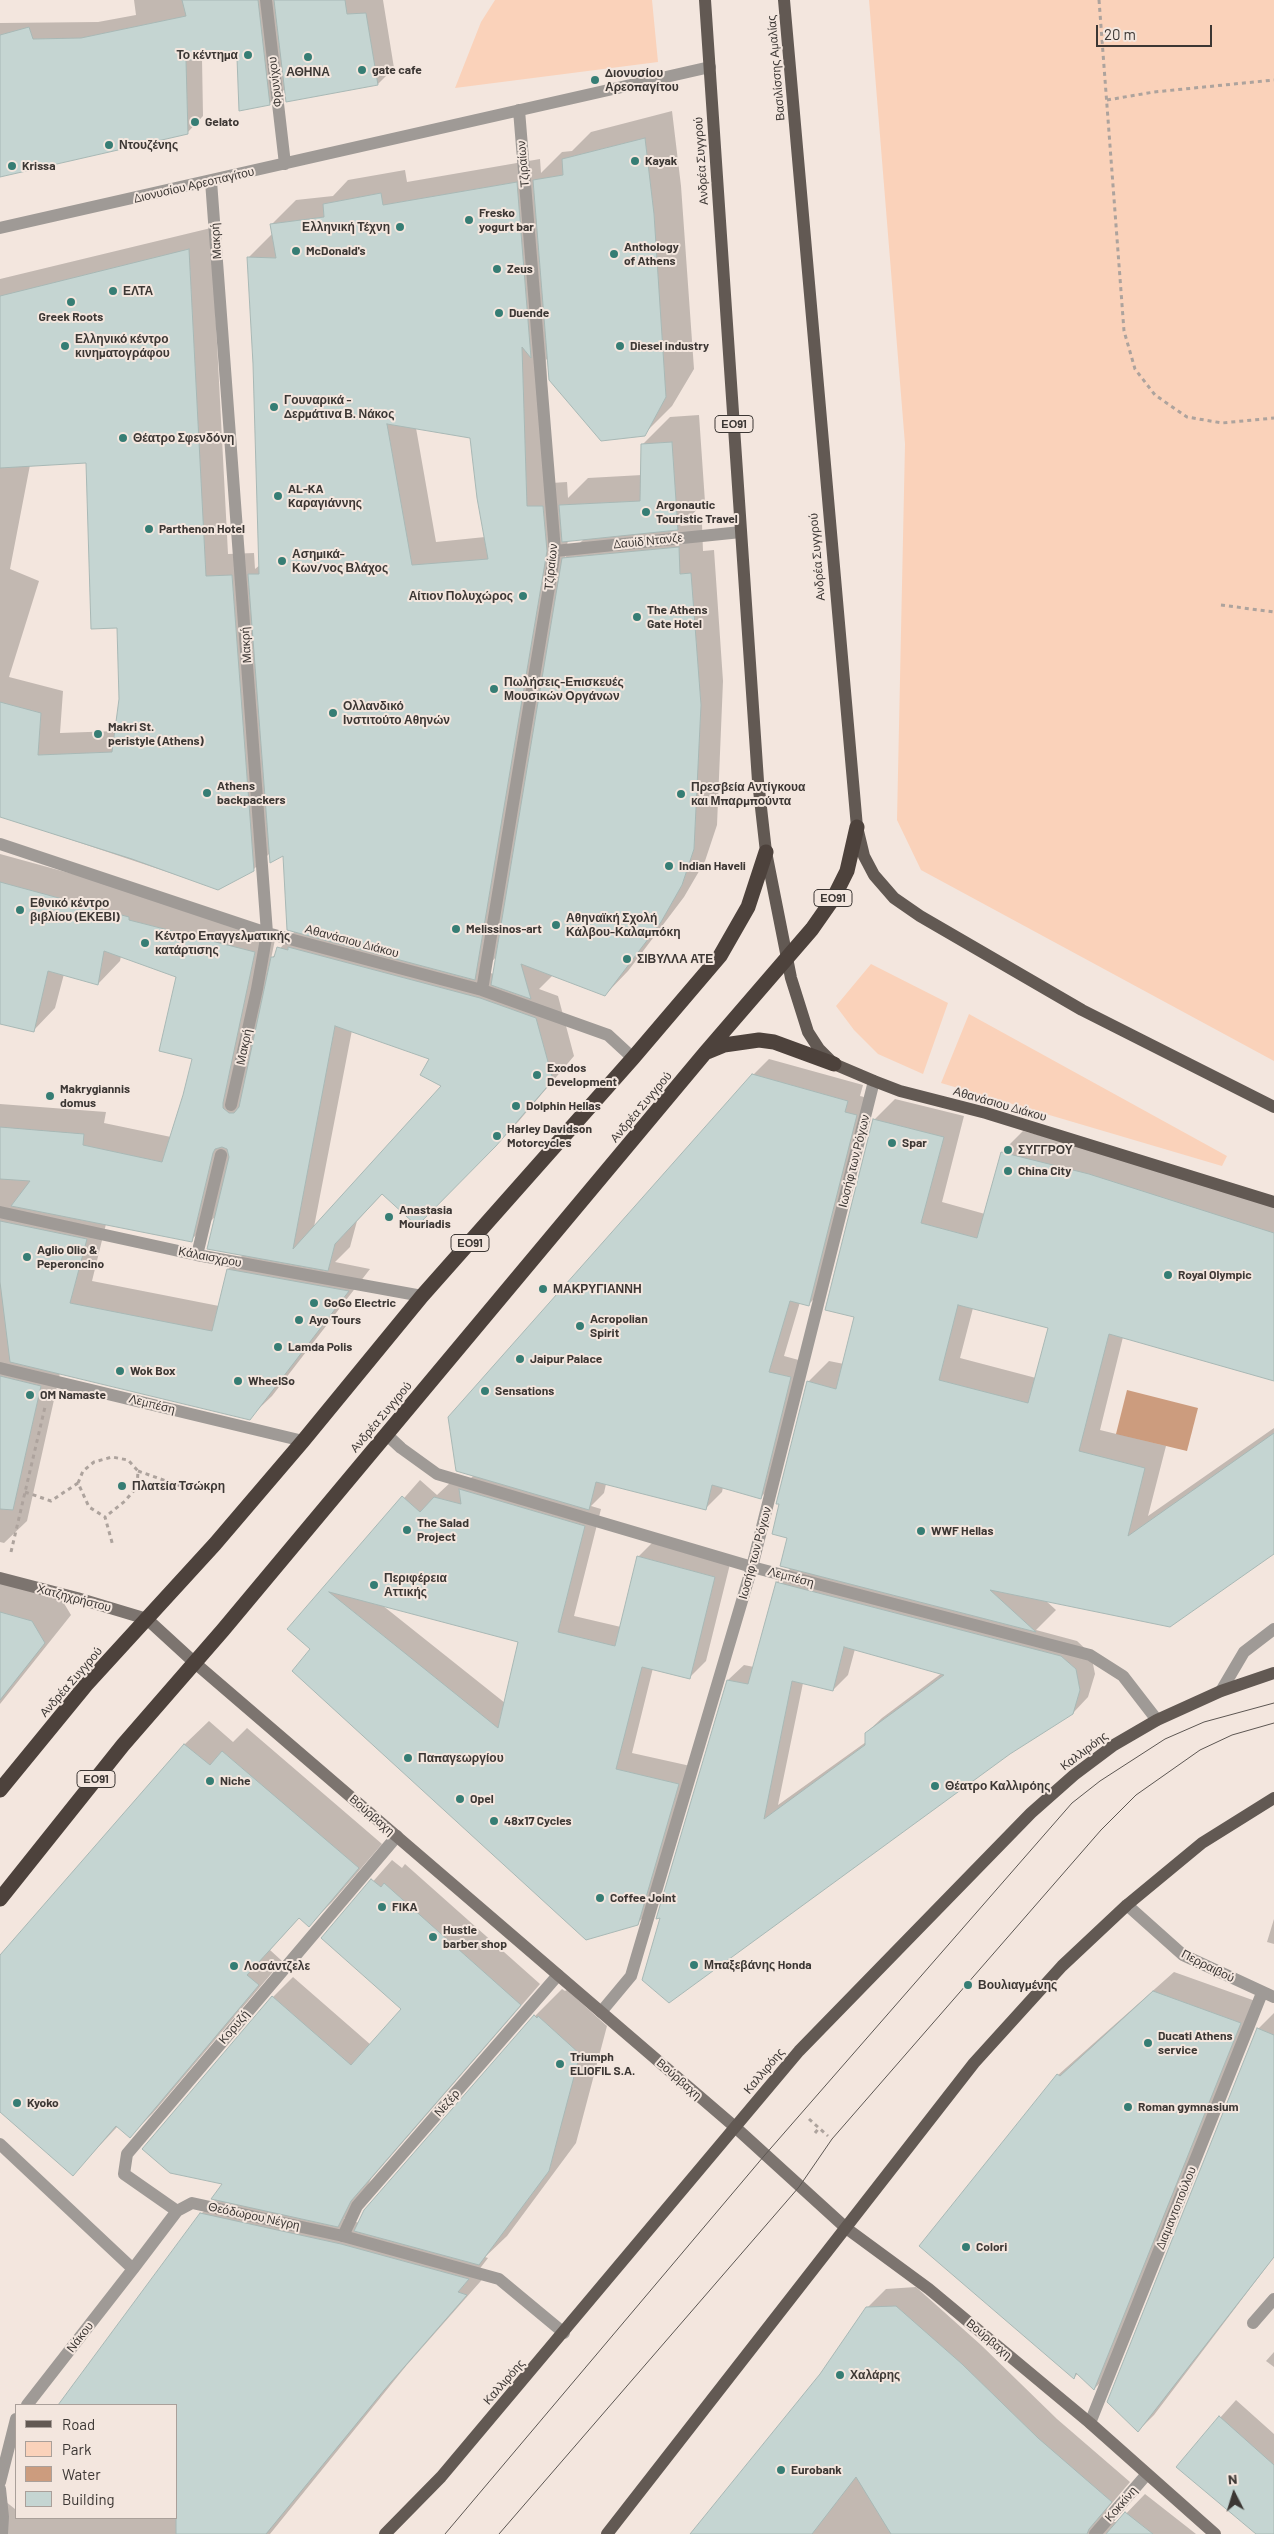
<!DOCTYPE html>
<meta charset="utf-8">
<style>
body{margin:0}
#map{position:relative;width:1274px;height:2534px;overflow:hidden;background:#f3e6de;font-family:Barlow,sans-serif}
canvas{display:block}
.legend{position:absolute;left:15px;top:2404px;width:162px;height:115px;box-sizing:border-box;background:#f3e6de;border:1px solid #aaa09a;margin:0;padding:6px 9px;list-style:none;font-size:15px;color:#3c3734}
.legend li{display:flex;align-items:center;gap:10px;height:25px}
.legend b{width:25px;border:1px solid #aaa09a}
.north{position:absolute;left:1209px;top:2469px;width:50px;height:50px;-webkit-text-stroke:4px #f3e6de;paint-order:stroke;rotate:355deg;font-size:14px;font-weight:700;line-height:20px;text-align:center;color:#3c3734}
.north::after{content:'';display:block;margin:auto;width:18px;height:22px;background:#3c3734;clip-path:polygon(50% 0,100% 100%,50% 72%,0 100%)}
.scale{position:absolute;left:1096px;top:25px;width:116px;height:22px;box-sizing:border-box;border:2px solid #3c3734;border-top:0;padding-left:6px;font-size:15px;line-height:18px;white-space:nowrap;color:#3c3734;-webkit-text-stroke:4px #f3e6de;paint-order:stroke}
</style>
<div id="map">
<canvas width="1274" height="2534"></canvas>
<ul class="legend">
<li><b style="height:6px;background:#625953"></b>Road</li>
<li><b style="height:14px;background:#fad2ba"></b>Park</li>
<li><b style="height:14px;background:#cc9c7e"></b>Water</li>
<li><b style="height:14px;background:#c5d5d2"></b>Building</li>
</ul>
<div class="north">N</div>
<div class="scale">20 m</div>
</div>
<script>
const g = document.querySelector('canvas').getContext('2d');
g.lineJoin = 'round';
function fillPath(path, color) { g.fillStyle = color; g.fill(path, 'evenodd'); }
const shape = rows => new Path2D(rows.map(r => 'M' + r).join(''));
function trace(path, color, width, dash) { g.strokeStyle = color; g.lineWidth = width; g.lineCap = dash ? 'butt' : 'round'; g.setLineDash(dash || []); g.stroke(path); }
function write(font, color, halo, rows, align = 'center') {
  g.font = font + ' Barlow,sans-serif'; g.lineWidth = 4; g.setLineDash([]); g.textBaseline = 'middle'; g.strokeStyle = halo; g.fillStyle = color; for (const [text, x, y, turn = 0] of rows) {
    g.save(); g.translate(x, y); g.rotate((+turn || 0) * Math.PI / 180); g.textAlign = isNaN(turn) ? turn : align; if (halo) g.strokeText(text, 0, 0); g.fillText(text, 0, 0); g.restore();
  }
}
fillPath(shape([
 [495,0,652,0,658,62,455,88,481,22],
 [869,0,1274,0,1274,1061,921,870,897,820,905,444],
 [871,964,948,1003,923,1074,878,1054,854,1030,836,1006],
 [969,1014,1227,1156,1222,1166,941,1083]
]), '#fad2ba');
fillPath(shape([
 [1127,1390,1198,1408,1187,1451,1116,1434]
]), '#cc9c7e');
fillPath(shape([
 [134,0,383,0,394,68,378,84,286,88,269,104,238,57,202,58,203,116,187,133,0,175,0,23,98,22,136,15],
 [672,111,681,186,694,369,672,406,644,434,546,359,551,483,567,482,568,498,588,478,642,475,642,445,670,417,699,415,705,502,680,526,702,524,703,551,714,550,723,681,717,825,705,861,684,897,628,971,605,995,553,975,539,989,558,996,574,1056,518,1122,439,1202,383,1193,357,1221,350,1247,335,1262,370,1269,272,1396,249,1418,60,1373,27,1521,4,1543,0,1542,0,1104,106,1112,104,1123,171,1137,185,1095,193,1058,178,977,121,956,120,961,98,984,64,974,55,1008,33,1031,0,1023,0,854,277,930,271,959,295,931,284,854,270,853,253,870,218,889,0,816,0,279,211,228,228,554,254,553,255,569,260,565,254,364,249,257,273,233,272,224,296,200,333,196,348,180,405,170,407,182,540,159,541,173,562,152,572,151,591,132],
 [416,428,472,437,485,537,436,542],
 [87,461,118,627,120,699,116,731,60,733,63,691,9,677,39,581,10,569,30,465],
 [584,539,565,557,568,540],
 [497,956,494,974,483,971],
 [352,1030,431,1058,443,1086,314,1227],
 [217,1215,244,1254,228,1269,219,1306,92,1281,106,1224,191,1240],
 [769,1059,863,1085,860,1096,872,1099,825,1288,809,1304,800,1302,784,1356,806,1362,776,1482,760,1498,723,1487,722,1492,706,1508,606,1484,604,1493,591,1506,601,1509,574,1616,621,1627,638,1557,655,1540,731,1560,706,1661,690,1677,653,1668,632,1753,695,1767,654,1906,637,1924,289,1629,420,1480,437,1495,452,1481,465,1484,474,1475,753,1075],
 [382,1605,520,1641,505,1703],
 [895,1099,964,1116,942,1202,985,1214,1002,1152,1023,1131,1110,1154,1274,1205,1274,1379,1123,1337,1100,1430,1166,1446,1148,1516,1274,1428,1274,1552,1045,1600,1056,1610,1036,1630,1077,1641,1091,1654,1095,1674,1088,1697,1073,1713,658,1917,728,1680,744,1665,754,1667,777,1582,791,1568,789,1537,808,1382,829,1361,844,1364,856,1316,874,1120],
 [973,1308,1050,1327,1036,1378,960,1358],
 [855,1649,942,1673,882,1718,866,1733,866,1742,778,1805,803,1683,833,1690,848,1675],
 [0,1579,59,1595,71,1615,0,1704],
 [209,1721,233,1742,247,1728,382,1844,332,1902,309,1925,300,1917,270,1950,282,1961,153,2113,130,2136,118,2126,73,2174,0,2111,0,1958,185,1744],
 [392,1860,402,1868,405,1864,540,1984,371,2179,358,2205,344,2219,360,2223,535,2016,562,1989,565,1991,567,1990,607,2026,576,2143,507,2236,485,2257,488,2258,478,2271,487,2274,406,2366,270,2534,0,2534,0,2497,15,2509,18,2518,176,2518,176,2405,59,2405,201,2214,216,2199,224,2183,273,1997,293,1977,371,2045,403,2009,323,1938],
 [1274,1919,1274,1944,1267,1942],
 [1174,1972,1261,2003,1114,2369,1094,2389,1078,2373,1074,2378,1058,2075],
 [1274,2013,1274,2257,1154,2415,1138,2431,1258,2029],
 [916,2287,981,2345,1057,2419,1130,2482,1107,2509,1106,2517,1109,2522,1118,2522,1145,2494,1196,2534,692,2534,821,2375,867,2308,886,2289],
 [1274,2352,1274,2367,1266,2361],
 [1236,2400,1274,2434,1274,2534,1257,2534,1177,2466]
]), '#0003');
const building = shape([
 [182,0,258,0,270,105,239,111,237,58,186,60,188,134,0,177,0,35,29,27,33,39,81,38,186,16,182,0],
 [274,0,345,0,347,14,366,13,378,85,286,102,274,0],
 [645,138,654,214,666,397,645,436,601,441,549,380,533,180,563,175,562,159,645,138],
 [517,182,531,358,522,347,527,506,543,506,547,551,475,980,287,930,283,856,270,863,248,574,259,574,253,364,247,257,276,258,270,224,324,217,323,204,381,193,383,205,517,182],
 [387,424,470,438,477,498,488,559,412,565,387,424],
 [189,249,206,576,232,575,254,871,218,890,132,859,0,817,0,702,41,713,38,755,112,752,119,699,117,628,91,629,86,463,0,468,0,296,189,249],
 [672,442,678,530,562,542,559,505,640,501,641,444,672,442],
 [679,547,680,574,691,573,701,705,694,849,682,885,661,922,605,996,521,964,531,999,491,985,562,558,679,547],
 [0,882,129,917,129,920,255,952,223,1103,223,1108,229,1113,234,1113,239,1107,271,957,274,957,277,947,288,950,288,947,480,998,536,1018,553,1080,496,1146,417,1226,382,1194,335,1244,328,1271,207,1249,229,1157,227,1149,222,1147,215,1149,213,1153,192,1242,11,1206,30,1181,0,1179,0,1127,84,1134,83,1145,162,1162,183,1095,192,1059,159,1051,176,977,104,951,98,985,48,971,34,1032,0,1024,0,882],
 [335,1026,429,1059,420,1075,441,1086,293,1249,335,1026],
 [752,1074,848,1101,845,1112,857,1115,809,1306,790,1301,769,1372,791,1377,761,1499,712,1485,706,1510,596,1482,589,1510,456,1471,448,1417,752,1074],
 [873,1119,944,1137,921,1223,977,1238,1001,1152,1089,1174,1274,1233,1274,1381,1109,1334,1079,1451,1145,1468,1128,1536,1274,1433,1274,1554,1170,1627,990,1590,1036,1632,780,1566,787,1538,772,1534,779,1504,776,1504,807,1381,836,1389,854,1317,825,1310,873,1119],
 [958,1305,1048,1328,1028,1403,939,1380,958,1305],
 [0,1221,87,1239,70,1303,212,1331,227,1269,349,1291,250,1420,10,1362,0,1282,0,1221],
 [0,1376,41,1386,13,1510,0,1509,0,1376],
 [459,1489,585,1526,558,1632,615,1646,637,1556,715,1577,690,1679,642,1667,616,1769,679,1784,638,1925,586,1940,292,1671,310,1649,287,1629,402,1496,420,1512,434,1497,461,1504,459,1489],
 [329,1592,518,1642,498,1728,329,1592],
 [776,1582,1061,1656,1076,1669,1080,1690,1073,1714,1010,1754,669,2003,642,1980,660,1918,656,1919,727,1680,748,1684,776,1582],
 [844,1647,944,1675,865,1733,865,1745,764,1819,792,1681,833,1691,844,1647],
 [0,1612,32,1621,45,1643,0,1700,0,1612],
 [184,1744,210,1765,222,1751,359,1868,309,1927,299,1918,247,1975,259,1985,130,2138,116,2126,73,2176,0,2112,0,1955,184,1744],
 [371,1879,381,1887,384,1883,521,2005,351,2201,338,2227,211,2199,222,2184,170,2173,142,2149,272,1996,351,2065,401,2009,321,1938,371,1879],
 [1153,1991,1241,2023,1094,2390,1076,2373,1074,2379,919,2246,1057,2074,1060,2076,1153,1991],
 [534,2015,537,2018,538,2016,580,2054,549,2171,479,2265,354,2231,364,2210,534,2015],
 [1257,2028,1274,2035,1274,2257,1138,2432,1107,2402,1257,2028],
 [200,2213,341,2244,469,2279,458,2292,467,2295,385,2389,266,2534,176,2534,176,2405,58,2405,200,2213],
 [896,2306,962,2364,1038,2438,1112,2502,1089,2529,1087,2534,891,2534,856,2477,812,2534,690,2534,820,2374,866,2307,896,2306],
 [1219,2416,1274,2465,1274,2534,1256,2534,1176,2467,1219,2416],
 [1125,2512,1153,2534,1106,2534,1125,2512]
]);
fillPath(building, '#c5d5d2');
trace(building, '#a8b8b5', 1);
trace(shape([
 [1099,0,1124,331,1135,369,1155,395,1187,417,1222,423,1274,418],
 [1107,100,1154,92,1274,80],
 [1221,605,1274,612],
 [138,1471,186,1488],
 [78,1483,83,1471,94,1462,112,1457,128,1460,138,1471,137,1487,125,1501,105,1517],
 [25,1492,51,1501,78,1483,89,1507,105,1517,113,1546],
 [11,1552,45,1407],
 [809,2119,828,2136],
 [815,2133,819,2128]
]), '#ada39d', 3, [4, 4]);
trace(shape([
 [231,1105,257,989,267,933],
 [0,1212,197,1255,422,1296],
 [197,1255,221,1155],
 [343,2236,357,2206,558,1975]
]), '#9f9a96', 12);
trace(shape([
 [266,0,285,164],
 [211,181,267,933],
 [0,228,710,67],
 [555,551,741,532],
 [0,844,267,933,482,990,608,1035,633,1058],
 [482,990,555,551,519,110],
 [0,1368,303,1441],
 [386,1434,401,1448,437,1474,752,1567,1090,1655,1123,1676,1157,1720],
 [1221,1691,1244,1652,1274,1629],
 [1127,1905,1183,1955,1274,1997],
 [601,2012,631,1976,752,1567,874,1081],
 [0,2144,133,2269,177,2211,192,2203,343,2236,499,2279,564,2333],
 [177,2211,124,2174,127,2154,397,1836],
 [1253,2323,1274,2299],
 [27,2405,133,2269],
 [1090,2423,1262,1993],
 [0,2482,16,2419],
 [0,2489,3,2517,2,2534],
 [1095,2534,1147,2474]
]), '#9f9a96', 12);
trace(shape([
 [0,1578,77,1598,147,1619,195,1663,735,2127,846,2228,929,2289,1090,2423,1215,2534]
]), '#7c746f', 12);
trace(shape([
 [705,0,758,781,766,852,791,978,808,1032,819,1049,834,1064,874,1081,900,1091,986,1113,1274,1202],
 [784,0,857,827,864,856,874,875,894,898,920,916,1082,1010,1274,1107],
 [385,2534,441,2477,799,2051,1031,1813,1074,1775,1114,1745,1157,1720,1221,1691,1274,1673],
 [607,2534,974,2063,1062,1966,1127,1905,1202,1843,1274,1798]
]), '#625953', 12);
trace(shape([
 [707,1052,724,1045,759,1040,774,1042,834,1064],
 [0,1790,86,1685,215,1544,303,1441,422,1296,633,1058,720,956,748,907,766,852],
 [0,1899,123,1745,223,1630,705,1053,812,929,833,899,847,871,857,827]
]), '#4d423c', 15);
trace(shape([
 [445,2534,764,2156,1072,1803,1100,1781,1165,1739,1204,1722,1274,1703],
 [499,2534,799,2187,832,2139,1101,1830,1136,1795,1200,1750,1232,1735,1274,1723]
]), '#5c5652', 1);
for (const [x, y, r, color] of [
 [248,55,5,"#367d74"],
 [308,57,5,"#367d74"],
 [362,70,5,"#367d74"],
 [595,80,5,"#367d74"],
 [195,122,5,"#367d74"],
 [109,145,5,"#367d74"],
 [635,161,5,"#367d74"],
 [12,166,5,"#367d74"],
 [469,220,5,"#367d74"],
 [400,227,5,"#367d74"],
 [296,251,5,"#367d74"],
 [614,254,5,"#367d74"],
 [497,269,5,"#367d74"],
 [113,291,5,"#367d74"],
 [71,302,5,"#367d74"],
 [499,313,5,"#367d74"],
 [65,346,5,"#367d74"],
 [620,346,5,"#367d74"],
 [274,407,5,"#367d74"],
 [123,438,5,"#367d74"],
 [278,496,5,"#367d74"],
 [646,512,5,"#367d74"],
 [149,529,5,"#367d74"],
 [282,561,5,"#367d74"],
 [523,596,5,"#367d74"],
 [637,617,5,"#367d74"],
 [494,689,5,"#367d74"],
 [333,713,5,"#367d74"],
 [98,734,5,"#367d74"],
 [207,793,5,"#367d74"],
 [681,794,5,"#367d74"],
 [669,866,5,"#367d74"],
 [20,910,5,"#367d74"],
 [556,925,5,"#367d74"],
 [456,929,5,"#367d74"],
 [145,943,5,"#367d74"],
 [627,959,5,"#367d74"],
 [537,1075,5,"#367d74"],
 [50,1096,5,"#367d74"],
 [516,1106,5,"#367d74"],
 [497,1136,5,"#367d74"],
 [892,1143,5,"#367d74"],
 [1008,1150,5,"#367d74"],
 [1008,1171,5,"#367d74"],
 [389,1217,5,"#367d74"],
 [27,1257,5,"#367d74"],
 [1168,1275,5,"#367d74"],
 [543,1289,5,"#367d74"],
 [314,1303,5,"#367d74"],
 [299,1320,5,"#367d74"],
 [580,1326,5,"#367d74"],
 [278,1347,5,"#367d74"],
 [520,1359,5,"#367d74"],
 [120,1371,5,"#367d74"],
 [238,1381,5,"#367d74"],
 [485,1391,5,"#367d74"],
 [30,1395,5,"#367d74"],
 [122,1486,5,"#367d74"],
 [407,1530,5,"#367d74"],
 [921,1531,5,"#367d74"],
 [374,1585,5,"#367d74"],
 [408,1758,5,"#367d74"],
 [210,1781,5,"#367d74"],
 [935,1786,5,"#367d74"],
 [460,1799,5,"#367d74"],
 [494,1821,5,"#367d74"],
 [600,1898,5,"#367d74"],
 [382,1907,5,"#367d74"],
 [433,1937,5,"#367d74"],
 [694,1965,5,"#367d74"],
 [234,1966,5,"#367d74"],
 [968,1985,5,"#367d74"],
 [1148,2043,5,"#367d74"],
 [560,2064,5,"#367d74"],
 [17,2103,5,"#367d74"],
 [1128,2107,5,"#367d74"],
 [966,2247,5,"#367d74"],
 [840,2375,5,"#367d74"],
 [781,2470,5,"#367d74"]
]) { const dot = new Path2D(); dot.arc(x, y, r, 0, 2 * Math.PI); g.fillStyle = color; g.fill(dot); trace(dot, '#f3e6de', 2); }
for (const [x, y, w] of [
 [734,424,38],
 [833,898,38],
 [470,1243,38],
 [96,1779,38]
]) { const box = new Path2D(); box.roundRect(x - w / 2, y - 8.5, w, 17, 4); g.fillStyle = '#f3e6de'; g.fill(box); trace(box, '#3c3734', 1); }
write('bold 11px', '#3c3734', null, [
 ["ΕΟ91",734,424],
 ["ΕΟ91",833,898],
 ["ΕΟ91",470,1243],
 ["ΕΟ91",96,1779]
]);
write('bold 12px', '#3c3734', '#f3e6de', [
 ["Το κέντημα",238,55,"right"],
 ["gate cafe",372,70],
 ["ΑΘΗΝΑ",308,72,"center"],
 ["Διονυσίου",605,73],
 ["Αρεοπαγίτου",605,87],
 ["Gelato",205,122],
 ["Ντουζένης",119,145],
 ["Kayak",645,161],
 ["Krissa",22,166],
 ["Fresko",479,213],
 ["yogurt bar",479,227],
 ["Ελληνική Τέχνη",390,227,"right"],
 ["Anthology",624,247],
 ["of Athens",624,261],
 ["McDonald's",306,251],
 ["Zeus",507,269],
 ["ΕΛΤΑ",123,291],
 ["Duende",509,313],
 ["Greek Roots",71,317,"center"],
 ["Ελληνικό κέντρο",75,339],
 ["κινηματογράφου",75,353],
 ["Diesel industry",630,346],
 ["Γουναρικά -",284,400],
 ["Δερμάτινα Β. Νάκος",284,414],
 ["Θέατρο Σφενδόνη",133,438],
 ["AL-KA",288,489],
 ["Kαραγιάννης",288,503],
 ["Argonautic",656,505],
 ["Touristic Travel",656,519],
 ["Parthenon Hotel",159,529],
 ["Ασημικά-",292,554],
 ["Κων/νος Βλάχος",292,568],
 ["Αίτιον Πολυχώρος",513,596,"right"],
 ["The Athens",647,610],
 ["Gate Hotel",647,624],
 ["Πωλήσεις-Επισκευές",504,682],
 ["Μουσικών Οργάνων",504,696],
 ["Ολλανδικό",343,706],
 ["Ινστιτούτο Αθηνών",343,720],
 ["Makri St.",108,727],
 ["peristyle (Athens)",108,741],
 ["Athens",217,786],
 ["backpackers",217,800],
 ["Πρεσβεία Αντίγκουα",691,787],
 ["και Μπαρμπούντα",691,801],
 ["Indian Haveli",679,866],
 ["Εθνικό κέντρο",30,903],
 ["βιβλίου (ΕΚΕΒΙ)",30,917],
 ["Αθηναϊκή Σχολή",566,918],
 ["Κάλβου-Καλαμπόκη",566,932],
 ["Melissinos-art",466,929],
 ["Κέντρο Επαγγελματικής",155,936],
 ["κατάρτισης",155,950],
 ["ΣΙΒΥΛΛΑ ΑΤΕ",637,959],
 ["Exodos",547,1068],
 ["Development",547,1082],
 ["Makrygiannis",60,1089],
 ["domus",60,1103],
 ["Dolphin Hellas",526,1106],
 ["Harley Davidson",507,1129],
 ["Motorcycles",507,1143],
 ["Spar",902,1143],
 ["ΣΥΓΓΡΟΥ",1018,1150],
 ["China City",1018,1171],
 ["Anastasia",399,1210],
 ["Mouriadis",399,1224],
 ["Aglio Olio &",37,1250],
 ["Peperoncino",37,1264],
 ["Royal Olympic",1178,1275],
 ["ΜΑΚΡΥΓΙΑΝΝΗ",553,1289],
 ["GoGo Electric",324,1303],
 ["Acropolian",590,1319],
 ["Spirit",590,1333],
 ["Ayo Tours",309,1320],
 ["Lamda Polis",288,1347],
 ["Jaipur Palace",530,1359],
 ["Wok Box",130,1371],
 ["WheelSo",248,1381],
 ["Sensations",495,1391],
 ["OM Namaste",40,1395],
 ["Πλατεία Τσώκρη",132,1486],
 ["The Salad",417,1523],
 ["Project",417,1537],
 ["WWF Hellas",931,1531],
 ["Περιφέρεια",384,1578],
 ["Αττικής",384,1592],
 ["Παπαγεωργίου",418,1758],
 ["Niche",220,1781],
 ["Θέατρο Καλλιρόης",945,1786],
 ["Opel",470,1799],
 ["48x17 Cycles",504,1821],
 ["Coffee Joint",610,1898],
 ["FIKA",392,1907],
 ["Hustle",443,1930],
 ["barber shop",443,1944],
 ["Μπαξεβάνης Honda",704,1965],
 ["Λοσάντζελε",244,1966],
 ["Βουλιαγμένης",978,1985],
 ["Ducati Athens",1158,2036],
 ["service",1158,2050],
 ["Triumph",570,2057],
 ["ELIOFIL S.A.",570,2071],
 ["Kyoko",27,2103],
 ["Roman gymnasium",1138,2107],
 ["Colori",976,2247],
 ["Χαλάρης",850,2375],
 ["Eurobank",791,2470]
], 'left');
write('12px', '#3c3734', '#f3e6de', [
 ["Βασιλίσσης Αμαλίας",776,68,-95],
 ["Φρυνίχου",275,82,-97],
 ["Ανδρέα Συγγρού",701,161,-94],
 ["Τζιραίων",523,164,-95],
 ["Διονυσίου Αρεοπαγίτου",194,185,-13],
 ["Μακρή",216,241,-94],
 ["Δαυίδ Ντανζε",648,541,-6],
 ["Ανδρέα Συγγρού",817,557,-95],
 ["Τζιραίων",551,567,-84],
 ["Μακρή",246,645,-94],
 ["Αθανάσιου Διάκου",352,941,15],
 ["Μακρή",244,1047,-78],
 ["Αθανάσιου Διάκου",1000,1104,16],
 ["Ανδρέα Συγγρού",641,1107,-50],
 ["Ιωσήφ των Ρόγων",854,1161,-76],
 ["Κάλαισχρου",210,1257,11],
 ["Λεμπέση",152,1404,14],
 ["Ανδρέα Συγγρού",381,1417,-50],
 ["Ιωσήφ των Ρόγων",755,1553,-75],
 ["Λεμπέση",791,1577,15],
 ["Χατζηχρήστου",74,1598,15],
 ["Ανδρέα Συγγρού",71,1682,-49],
 ["Καλλιρόης",1084,1751,-37],
 ["Βούρβαχη",372,1815,41],
 ["Περραιβού",1208,1966,27],
 ["Κορυζή",234,2027,-50],
 ["Καλλιρόης",764,2071,-50],
 ["Βούρβαχη",679,2079,41],
 ["Νεζέρ",447,2103,-49],
 ["Διαμαντοπούλου",1176,2208,-68],
 ["Θεόδωρου Νέγρη",254,2216,12],
 ["Νάκου",80,2337,-52],
 ["Βούρβαχη",989,2339,40],
 ["Καλλιρόης",504,2382,-49],
 ["Κοκκίνη",1121,2504,-49]
]);
</script>
